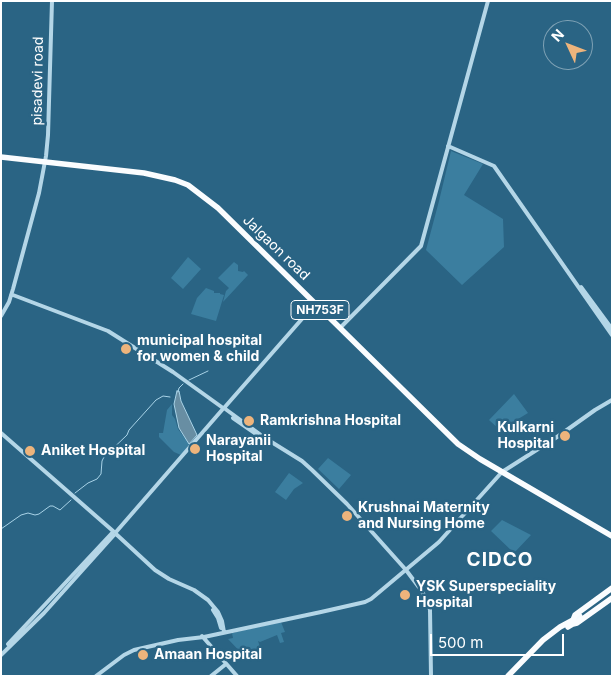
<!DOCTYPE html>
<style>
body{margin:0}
#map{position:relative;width:613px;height:677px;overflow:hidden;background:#2a6484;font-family:Inter,sans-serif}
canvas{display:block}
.frame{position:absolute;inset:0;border:2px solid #fff;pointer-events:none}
.north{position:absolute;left:543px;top:20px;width:50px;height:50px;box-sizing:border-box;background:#2a6484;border:1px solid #7fa2b5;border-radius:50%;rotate:313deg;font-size:14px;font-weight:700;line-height:20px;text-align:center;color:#fff}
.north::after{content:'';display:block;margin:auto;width:18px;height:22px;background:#edb47c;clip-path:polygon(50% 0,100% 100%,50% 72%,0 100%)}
.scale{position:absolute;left:430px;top:634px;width:134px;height:22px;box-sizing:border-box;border:2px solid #fff;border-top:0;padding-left:6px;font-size:15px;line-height:18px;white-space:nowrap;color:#fff;-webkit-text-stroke:4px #2a6484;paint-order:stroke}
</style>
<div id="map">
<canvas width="613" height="677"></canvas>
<div class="frame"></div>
<div class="north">N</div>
<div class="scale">500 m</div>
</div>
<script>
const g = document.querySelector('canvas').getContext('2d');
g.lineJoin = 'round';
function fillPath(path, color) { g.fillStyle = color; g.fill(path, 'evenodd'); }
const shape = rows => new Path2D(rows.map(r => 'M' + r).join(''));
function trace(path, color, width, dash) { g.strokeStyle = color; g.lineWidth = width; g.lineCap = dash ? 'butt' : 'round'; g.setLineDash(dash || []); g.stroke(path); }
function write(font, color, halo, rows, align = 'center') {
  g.font = font + ' Inter,sans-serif'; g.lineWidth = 5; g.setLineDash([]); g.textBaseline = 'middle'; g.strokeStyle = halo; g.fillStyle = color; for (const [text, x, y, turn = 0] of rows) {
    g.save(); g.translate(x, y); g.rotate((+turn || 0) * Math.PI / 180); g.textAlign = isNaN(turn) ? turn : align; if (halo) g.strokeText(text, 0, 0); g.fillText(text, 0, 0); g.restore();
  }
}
fillPath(shape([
 [451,151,483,164,464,195,503,219,504,247,462,285,426,250,439,201],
 [188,257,201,269,183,289,171,278],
 [234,262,238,265,238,271,243,272,244,271,248,275,223,302,226,291,229,288,218,278],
 [206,288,214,291,214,293,220,293,220,294,224,295,216,321,191,314,197,298],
 [514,394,528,413,500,430,489,420],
 [172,404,172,415,175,419,178,429,190,445,181,455,174,452,159,437,159,433,163,433,167,410],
 [328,458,351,475,339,489,318,469],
 [289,473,303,483,294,489,286,500,275,492],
 [502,520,531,535,514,553,491,531],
 [281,622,285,632,281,633,284,642,280,643,277,635,260,642,258,641,261,650,259,652,257,651,251,658,249,657,247,659,228,639,233,638,232,633]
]), '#3b7e9f');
const water = shape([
 [177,391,179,391,181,401,197,435,189,444,179,428,174,404,177,391]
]);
fillPath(water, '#688ea3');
trace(water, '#a9d3e7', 1);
trace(shape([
 [189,380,208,371],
 [178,392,179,388,183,384],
 [75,493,88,483,97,479,101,474,102,461,104,457,127,435,129,430,156,400,163,396,170,397],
 [1,529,21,515,28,513,35,515,39,514,50,506,53,506,60,510,71,500]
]), '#a9d3e7', 1);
trace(shape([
 [448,146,494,166,612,335],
 [581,287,612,329],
 [11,295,13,295,108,331,173,372,223,408],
 [1,316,9,302,13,289,39,193,46,156,48,135,52,1],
 [340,328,421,246,488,1],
 [224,408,265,438,302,461,312,470,347,504,406,570,421,590,428,602,430,610,431,676],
 [224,408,315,304],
 [233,418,262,438],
 [1,433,113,531],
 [116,532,222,410],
 [116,534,155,570,169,579,194,590,208,600,218,612,222,621,224,632],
 [213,610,218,618,221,628],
 [202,636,237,676],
 [8,644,112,533],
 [1,655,44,613,114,535],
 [96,676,124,655,134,650,178,640,204,637,321,612,365,602,371,599,439,542,502,472,557,437,595,410,612,400],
 [211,676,226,664]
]), '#b4d6e7', 4);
trace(shape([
 [573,620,580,616]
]), '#f5fafe', 5);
trace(shape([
 [1,157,144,173,175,180,188,185,218,208,458,444,480,459,612,536],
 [568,627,573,624,577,623,612,598],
 [508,676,543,640,560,627,573,620,575,615,612,588]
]), '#fafcfe', 5.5);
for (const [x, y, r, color] of [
 [126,349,6,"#edb47c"],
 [249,421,6,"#edb47c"],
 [565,436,6,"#edb47c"],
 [195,449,6,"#edb47c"],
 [30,451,6,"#edb47c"],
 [347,516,6,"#edb47c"],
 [405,595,6,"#edb47c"],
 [143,655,6,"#edb47c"]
]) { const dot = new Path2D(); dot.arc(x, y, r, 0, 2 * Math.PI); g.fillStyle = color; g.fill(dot); trace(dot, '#2a6484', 2); }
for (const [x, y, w] of [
 [320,310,58]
]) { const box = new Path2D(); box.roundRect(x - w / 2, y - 9.5, w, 19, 4); g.fillStyle = '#2a6484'; g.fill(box); trace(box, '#fff', 1); }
write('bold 12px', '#fff', null, [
 ["NH753F",320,310]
]);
write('14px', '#fff', '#2a6484', [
 ["pisadevi road",38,81,-89],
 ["Jalgaon road",276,248,44]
]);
write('bold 14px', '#fff', '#2a6484', [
 ["municipal hospital",137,341],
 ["for women & child",137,357],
 ["Ramkrishna Hospital",260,421],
 ["Kulkarni",554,428,"right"],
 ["Hospital",554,444,"right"],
 ["Narayanii",206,441],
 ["Hospital",206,457],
 ["Aniket Hospital",41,451],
 ["Krushnai Maternity",358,508],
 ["and Nursing Home",358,524],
 ["YSK Superspeciality",416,587],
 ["Hospital",416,603],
 ["Amaan Hospital",154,655]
], 'left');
g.letterSpacing = '1px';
write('bold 19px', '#fff', '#2a6484', [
 ["CIDCO",500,560]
]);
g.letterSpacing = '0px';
</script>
